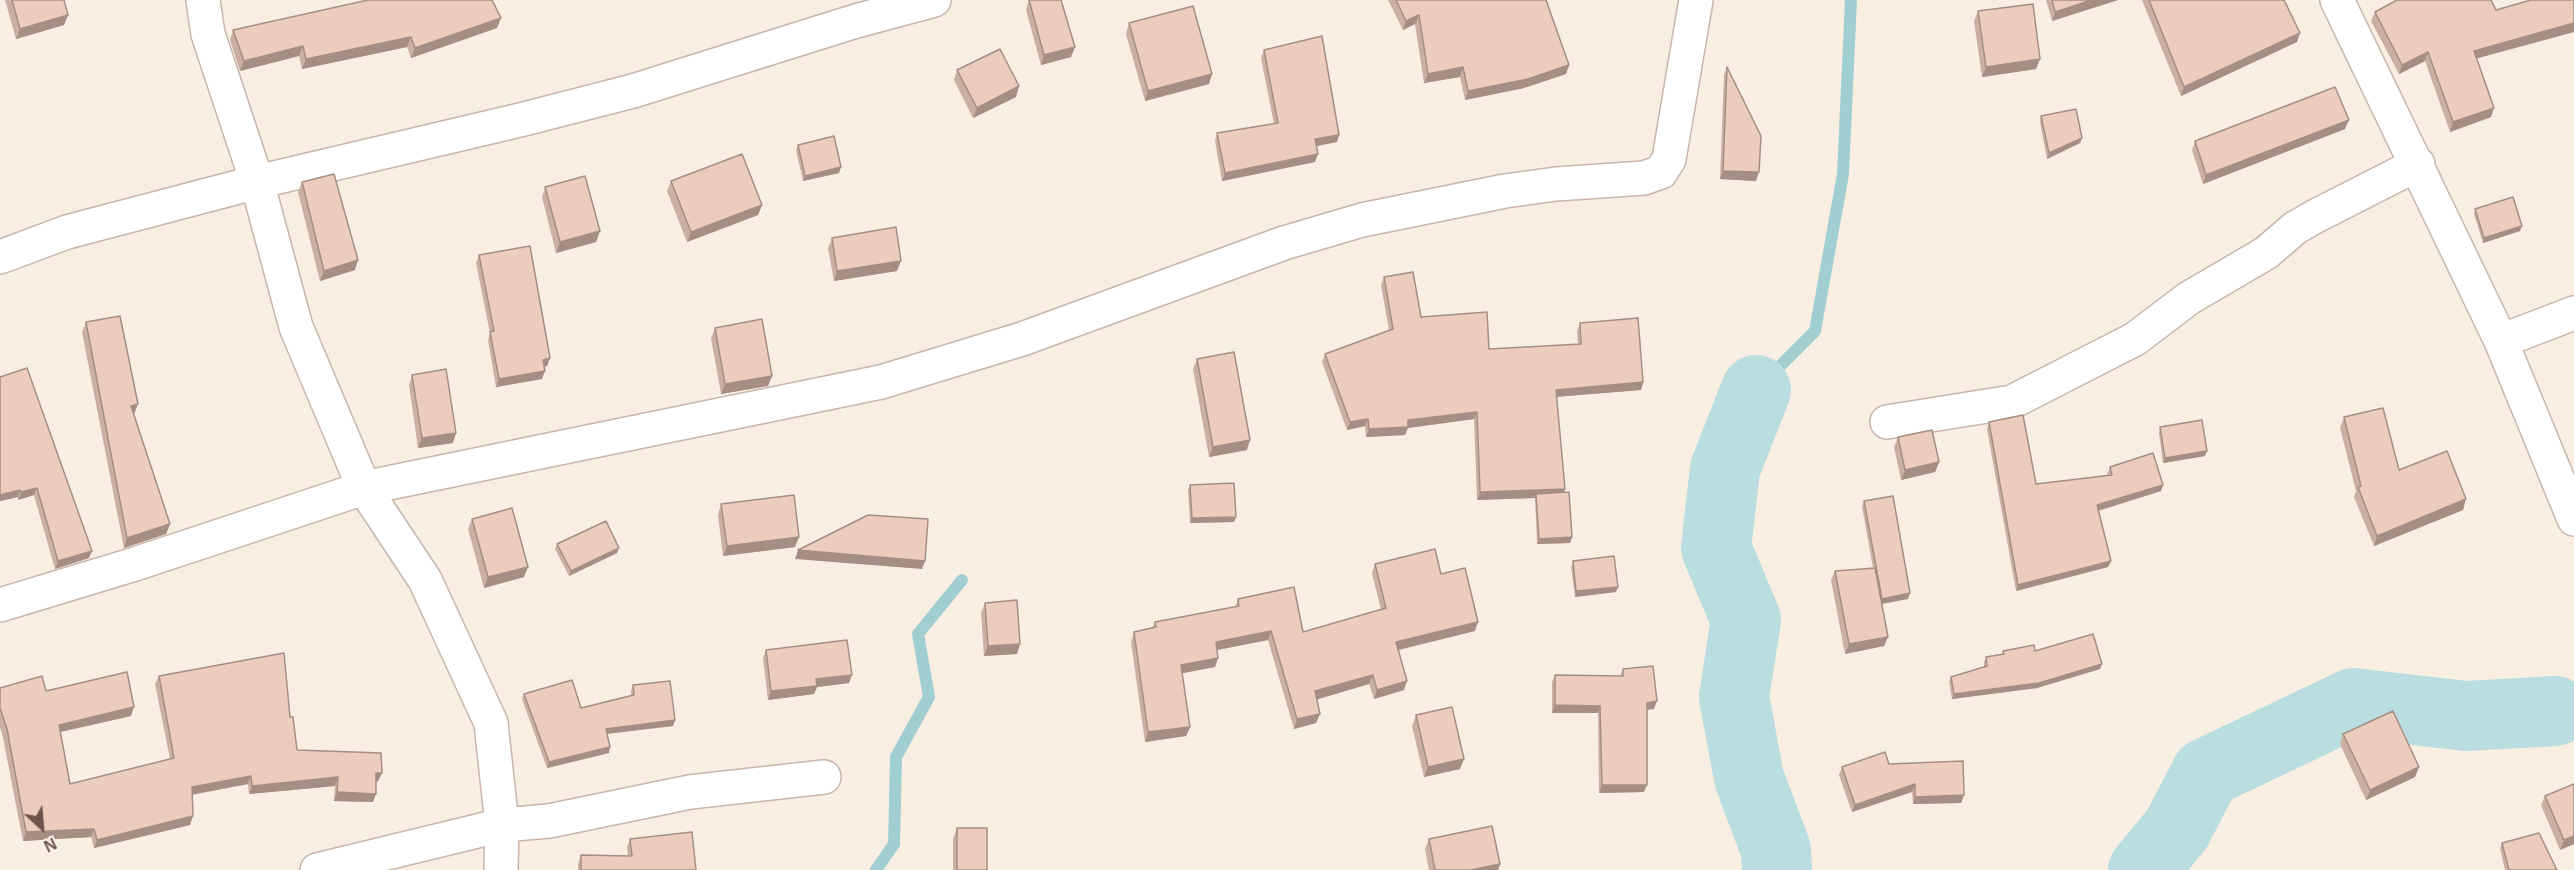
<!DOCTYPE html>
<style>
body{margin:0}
#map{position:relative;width:2574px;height:870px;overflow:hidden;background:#f9eee2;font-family:Helvetica,sans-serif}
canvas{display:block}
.north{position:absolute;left:12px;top:798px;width:60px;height:60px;-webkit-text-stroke:4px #fdf3e8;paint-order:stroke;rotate:154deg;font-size:16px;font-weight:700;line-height:24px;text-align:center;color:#6e554c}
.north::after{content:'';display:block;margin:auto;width:21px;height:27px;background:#6e554c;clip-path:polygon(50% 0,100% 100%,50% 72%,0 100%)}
</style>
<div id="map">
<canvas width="2574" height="870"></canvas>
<div class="north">N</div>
</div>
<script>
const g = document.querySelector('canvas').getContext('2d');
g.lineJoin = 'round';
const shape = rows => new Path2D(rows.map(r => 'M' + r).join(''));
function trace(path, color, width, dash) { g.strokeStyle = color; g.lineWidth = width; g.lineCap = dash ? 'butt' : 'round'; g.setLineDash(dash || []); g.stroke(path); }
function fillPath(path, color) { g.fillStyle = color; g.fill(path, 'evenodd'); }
trace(shape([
 [1756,390,1815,331,1843,174,1851,0],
 [876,870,894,844,896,757,929,697,918,634,962,580]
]), '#a1ced1', 12);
trace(shape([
 [1756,390,1725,469,1716,548,1746,620,1734,697,1749,778,1776,850,1777,870],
 [2143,870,2177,829,2206,773,2353,703,2466,716,2555,711]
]), '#badee0', 70);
const minor = shape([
 [203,0,208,34,257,182,296,327,364,488,425,580,491,723,502,825,501,870],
 [2337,0,2501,341,2574,519],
 [0,257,67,232,257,182,520,120,633,91,856,21,934,0],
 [2501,341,2574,313],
 [1887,422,2012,402,2135,339,2189,298,2266,253,2295,228,2314,217,2418,164],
 [0,605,135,564,364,488,881,382,1022,339,1284,243,1362,220,1505,191,1556,184,1644,178,1661,172,1669,159,1696,0],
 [317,870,502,825,549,821,690,792,824,777]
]);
trace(minor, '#c8b6ab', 36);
trace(minor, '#fff', 33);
fillPath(shape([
 [5,0,64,0,68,15,64,25,16,39],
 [1029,0,1071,57,1041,65,1026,10],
 [1388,0,1546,0,1569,65,1566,74,1524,88,1465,100,1460,77,1424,83,1415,24,1403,30],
 [2046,0,2118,0,2052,21],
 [2142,0,2284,0,2297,42,2181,96],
 [2496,10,2574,32,2477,58,2491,117,2450,132,2425,61,2399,74,2371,21,2375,12],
 [1978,11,2040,59,2036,69,1982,77,1974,21],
 [1129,23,1209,84,1145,101,1126,34],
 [497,28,411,58,407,47,302,69,299,56,240,71,230,40,233,30],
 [1264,50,1339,135,1337,142,1316,146,1315,162,1222,181,1215,141,1217,133,1274,124,1261,58],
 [1727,67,1756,181,1720,179,1724,75],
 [957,70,1019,86,1016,97,973,118,954,80],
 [2041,116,2082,138,2080,143,2047,159,2040,122],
 [2345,129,2203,184,2192,150,2195,141],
 [798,145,841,167,839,173,803,181,796,150],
 [671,181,762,205,758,215,687,242,667,191],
 [302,182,355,270,320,281,298,192],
 [545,187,600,231,596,242,556,253,542,197],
 [2475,209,2520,231,2483,243,2474,214],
 [832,238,897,271,834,281,828,248],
 [479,255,550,358,547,366,544,367,542,379,496,387,488,340,490,333,476,263],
 [1384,277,1421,317,1489,349,1578,344,1577,331,1580,323,1643,382,1641,390,1556,397,1565,489,1564,492,1572,537,1570,543,1537,544,1535,498,1477,500,1474,419,1408,428,1405,435,1366,437,1365,426,1347,430,1322,362,1325,354,1389,330,1381,285],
 [86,322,138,404,134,414,170,524,166,534,124,548,82,332],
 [715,328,768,386,721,394,711,338],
 [1197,359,1247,450,1209,457,1193,369],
 [412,375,453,443,418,448,409,385],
 [0,377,92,551,89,558,55,569,34,495,18,500,18,497,0,501],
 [2344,417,2399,470,2463,510,2374,546,2354,497,2356,491,2340,428],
 [1989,422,2036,484,2108,475,2107,474,2110,467,2161,491,2098,511,2111,561,2108,567,2016,591,1987,429],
 [2160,427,2205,456,2163,463,2159,433],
 [1898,437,1939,462,1935,472,1901,480,1894,447],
 [1190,485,1236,517,1234,522,1190,523,1188,490],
 [1864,501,1908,599,1882,604,1888,637,1884,646,1845,654,1831,580,1835,571,1873,568,1862,506],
 [721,504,795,547,723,556,718,515],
 [472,519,524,577,484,588,468,529],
 [557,544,617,553,569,576,555,549],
 [1573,561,1616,592,1575,597,1571,567],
 [1375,564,1441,574,1475,631,1399,650,1404,690,1374,699,1369,684,1317,699,1316,723,1294,729,1268,640,1217,650,1218,658,1215,667,1182,673,1190,727,1186,736,1145,742,1131,642,1134,632,1152,628,1155,622,1235,607,1238,599,1303,632,1381,610,1372,573],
 [985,603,1020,644,1017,654,984,656,981,613],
 [766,650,849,683,817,687,814,694,768,700,763,658],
 [2003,651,2035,651,2100,669,2037,688,1952,699,1949,682,1951,677,1984,667,1984,662,1986,657,2002,654],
 [1623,669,1654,709,1647,710,1644,792,1599,793,1598,713,1552,713,1552,682,1555,675,1620,676],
 [159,676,290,717,297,750,382,773,378,781,376,782,373,802,334,801,335,786,249,794,248,784,192,795,190,825,94,848,91,837,23,841,3,738,0,727,0,688,46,691,131,716,60,732,70,784,170,759,155,684],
 [633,685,675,720,673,726,607,734,609,753,547,768,522,699,524,694,581,708,631,695,631,691],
 [1416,715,1460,769,1424,777,1412,726],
 [2343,734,2419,767,2415,777,2366,800,2340,744],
 [1889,764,1964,795,1961,803,1913,804,1912,792,1852,812,1839,775,1842,767],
 [2574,784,2574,844,2560,850,2541,805,2545,796],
 [957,828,987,870,953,870,953,839],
 [630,839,696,870,578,870,578,864,581,855,628,856,627,847],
 [1429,839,1500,864,1498,870,1429,870,1425,849],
 [2502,843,2557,870,2505,870,2500,848]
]), '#cbafa3');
fillPath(shape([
 [2092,0,2118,0,2052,21,2055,12],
 [68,15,64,25,16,39,20,29],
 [1419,15,1415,24,1403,30,1406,21],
 [501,18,497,28,411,58,415,48],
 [2574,23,2574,32,2471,60,2474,51],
 [2300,33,2297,42,2181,96,2184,87],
 [411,37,407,47,302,69,306,59],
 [303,46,299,56,240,71,244,61],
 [1075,47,1071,57,1041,65,1044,55],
 [2428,52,2425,61,2399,74,2402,65],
 [2040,59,2036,69,1982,77,1986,67],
 [1569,65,1566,74,1524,88,1465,100,1468,91],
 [1463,67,1460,77,1424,83,1428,74],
 [1212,74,1209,84,1145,101,1148,91],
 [1019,86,1016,97,973,118,977,108],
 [2494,108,2491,117,2450,132,2453,122],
 [2349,120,2345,129,2203,184,2206,175],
 [1339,135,1337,142,1312,147,1315,139],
 [2082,138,2080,143,2047,159,2049,153],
 [1318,154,1315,162,1222,181,1225,173],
 [841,167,839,173,803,181,805,176],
 [1723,171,1759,172,1756,181,1720,179],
 [762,205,758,215,687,242,691,232],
 [2522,226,2520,231,2483,243,2484,238],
 [600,231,596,242,556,253,560,242],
 [358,260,355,270,320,281,324,271],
 [901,261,897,271,834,281,837,271],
 [550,358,547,366,540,368,543,360],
 [545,371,542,379,496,387,499,379],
 [772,376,768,386,721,394,725,384],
 [1643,382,1641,390,1553,397,1556,390],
 [138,404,134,414,131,406],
 [1477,412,1474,419,1408,428,1405,435,1366,437,1369,429,1408,420],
 [1368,419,1365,426,1347,430,1350,422],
 [456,433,453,443,418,448,422,438],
 [1250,440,1247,450,1209,457,1213,447],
 [2207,451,2205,456,2163,463,2165,458],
 [1939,462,1935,472,1901,480,1905,470],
 [2163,485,2161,491,2094,512,2097,505],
 [37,488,34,495,18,500,21,492],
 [1565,489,1562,497,1536,494,1535,498,1477,500,1480,492],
 [20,490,18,497,0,501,0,495],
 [2466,499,2463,510,2374,546,2377,536],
 [1236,517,1234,522,1190,523,1192,518],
 [170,524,166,534,124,548,127,538],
 [799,537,795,547,723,556,727,546],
 [1572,537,1570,543,1537,544,1539,539],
 [619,548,617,553,569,576,571,571],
 [798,550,925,561,922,569,795,559],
 [92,551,89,558,55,569,58,561],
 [2111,561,2108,567,2016,591,2018,585],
 [528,567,524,577,484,588,488,577],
 [1618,587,1616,592,1575,597,1576,591],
 [1910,593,1908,599,1880,604,1882,599],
 [1478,622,1475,631,1393,651,1396,642],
 [1271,631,1268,640,1212,651,1216,642],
 [1888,637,1884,646,1845,654,1849,644],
 [1020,644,1017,654,984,656,988,646],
 [1218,658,1215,667,1178,674,1181,665],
 [2102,664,2100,669,2037,688,1952,699,1954,694],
 [852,675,849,683,817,687,814,694,768,700,771,691,816,679],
 [1373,675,1369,684,1312,701,1315,691],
 [1407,681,1404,690,1374,699,1377,690],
 [1657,701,1654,709,1644,710,1647,703],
 [1555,705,1600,706,1598,713,1552,713],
 [134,707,131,716,56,733,59,725],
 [1320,714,1316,723,1294,729,1297,719],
 [675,720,673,726,604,734,606,729],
 [1190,727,1186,736,1145,742,1148,732],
 [610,747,609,753,547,768,549,762],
 [1464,759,1460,769,1424,777,1428,767],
 [2419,767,2415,777,2366,800,2370,790],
 [376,773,382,773,378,781,373,782],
 [251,776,248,784,189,795,192,787],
 [338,777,335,786,249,794,252,786],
 [1915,784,1912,792,1852,812,1855,805],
 [1602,785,1647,785,1644,792,1599,793],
 [337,792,376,794,373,802,334,801],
 [1964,795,1961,803,1913,804,1915,797],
 [193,816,190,825,94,848,97,840],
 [94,829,91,837,23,841,26,832],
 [2574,836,2574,844,2560,850,2564,840],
 [1500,864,1498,870,1471,870]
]), '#a58f84');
const building = shape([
 [12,0,64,0,68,15,20,29,12,0],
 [368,0,492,0,501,18,415,48,411,37,306,59,303,46,244,61,233,30,368,0],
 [1029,0,1061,0,1075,47,1044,55,1029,0],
 [1396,0,1546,0,1569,65,1528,79,1468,91,1463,67,1428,74,1419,15,1406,21,1396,0],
 [2052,0,2092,0,2055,12,2052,0],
 [2149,0,2284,0,2300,33,2184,87,2149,0],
 [2397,0,2491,0,2496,10,2531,0,2574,0,2574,23,2474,51,2494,108,2453,122,2428,52,2402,65,2375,12,2397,0],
 [2033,4,2040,59,1986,67,1978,11,2033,4],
 [1193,6,1212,74,1148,91,1129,23,1193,6],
 [1322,36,1339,135,1315,139,1318,154,1225,173,1217,133,1278,123,1264,50,1322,36],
 [1000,49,1019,86,977,108,957,70,1000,49],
 [1727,67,1761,136,1759,172,1723,171,1727,67],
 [2335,87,2349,120,2206,175,2195,141,2335,87],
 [2076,109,2082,138,2049,153,2041,116,2076,109],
 [834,136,841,167,805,176,798,145,834,136],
 [742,154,762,205,691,232,671,181,742,154],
 [334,174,358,260,324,271,302,182,334,174],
 [585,176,600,231,560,242,545,187,585,176],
 [2513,197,2522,226,2484,238,2475,209,2513,197],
 [896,227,901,261,837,271,832,238,896,227],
 [530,246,550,358,543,360,545,371,499,379,490,332,494,331,479,255,530,246],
 [1413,272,1421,317,1487,312,1489,349,1581,344,1580,323,1638,318,1643,382,1556,390,1565,489,1480,492,1477,412,1408,420,1408,427,1369,429,1368,419,1350,422,1325,354,1393,329,1384,277,1413,272],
 [120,316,138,404,131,406,170,524,127,538,86,322,120,316],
 [762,319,772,376,725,384,715,328,762,319],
 [1234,352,1250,440,1213,447,1197,359,1234,352],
 [27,368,92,551,58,561,37,488,21,492,20,490,0,495,0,377,27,368],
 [446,369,456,433,422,438,412,375,446,369],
 [2383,408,2399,470,2447,451,2466,499,2377,536,2358,487,2361,486,2344,417,2383,408],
 [2023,415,2036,484,2112,475,2110,467,2153,453,2163,485,2097,505,2111,561,2018,585,1989,422,2023,415],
 [2202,420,2207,451,2165,458,2160,427,2202,420],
 [1932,430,1939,462,1905,470,1898,437,1932,430],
 [1234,483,1236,517,1192,518,1190,485,1234,483],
 [1569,492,1572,537,1539,539,1536,494,1569,492],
 [794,495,799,537,727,546,721,504,794,495],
 [1893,496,1910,593,1882,599,1864,501,1893,496],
 [512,508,528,567,488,577,472,519,512,508],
 [868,515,928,519,925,561,798,550,868,515],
 [606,521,619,548,571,571,557,544,606,521],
 [1435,549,1441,574,1465,568,1478,622,1396,642,1407,681,1377,690,1373,675,1315,691,1320,714,1297,719,1271,631,1216,642,1218,658,1181,665,1190,727,1148,732,1134,632,1156,627,1155,622,1239,606,1238,599,1294,587,1303,632,1386,608,1375,564,1435,549],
 [1614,556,1618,587,1576,591,1573,561,1614,556],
 [1875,568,1888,637,1849,644,1835,571,1875,568],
 [1017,600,1020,644,988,646,985,603,1017,600],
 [2093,634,2102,664,2039,683,1954,694,1951,677,1987,666,1986,657,2004,654,2003,651,2034,645,2035,651,2093,634],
 [847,640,852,675,816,679,817,686,771,691,766,650,847,640],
 [284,653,290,717,293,717,297,750,381,753,382,773,376,773,376,794,337,792,338,777,252,786,251,776,192,787,193,816,97,840,94,829,26,832,7,729,0,708,0,688,42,676,46,691,127,672,134,707,59,725,70,784,174,758,159,676,284,653],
 [1653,666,1657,701,1647,703,1647,785,1602,785,1600,706,1555,705,1555,675,1623,676,1623,669,1653,666],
 [572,680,581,708,634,695,633,685,670,681,675,720,606,729,610,747,549,762,524,694,572,680],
 [1452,707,1464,759,1428,767,1416,715,1452,707],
 [2393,711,2419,767,2370,790,2343,734,2393,711],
 [1885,752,1889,764,1963,761,1964,795,1915,797,1915,784,1855,805,1842,767,1885,752],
 [2574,784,2574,836,2564,840,2545,796,2574,784],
 [1492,826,1500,864,1471,870,1435,870,1429,839,1492,826],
 [957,828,987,828,987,870,957,870,957,828],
 [692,832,696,870,581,870,581,855,632,856,630,839,692,832],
 [2539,833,2557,870,2509,870,2502,843,2539,833]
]);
fillPath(building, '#ecccbd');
trace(building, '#a58f84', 1.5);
</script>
